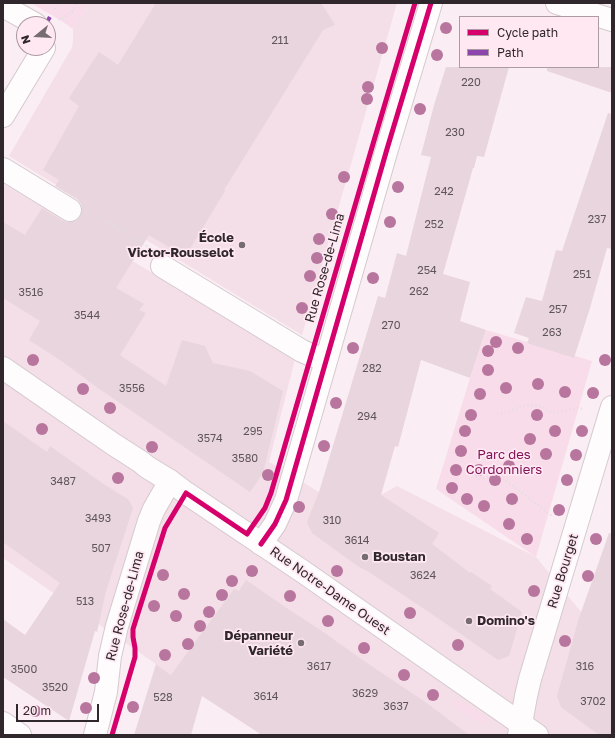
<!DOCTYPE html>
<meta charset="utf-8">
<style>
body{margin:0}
#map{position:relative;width:615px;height:738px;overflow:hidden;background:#faedf3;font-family:"Golos Text",sans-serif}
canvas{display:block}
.frame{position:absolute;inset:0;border:4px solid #2f272b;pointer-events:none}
.legend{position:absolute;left:459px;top:16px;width:140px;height:52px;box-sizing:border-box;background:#ffe8f2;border:1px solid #ac9ba2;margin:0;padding:5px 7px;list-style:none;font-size:12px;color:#2f272b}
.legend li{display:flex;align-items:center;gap:8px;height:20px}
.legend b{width:20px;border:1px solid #ac9ba2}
.north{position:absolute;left:16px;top:16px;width:40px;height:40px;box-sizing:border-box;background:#ffe8f2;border:1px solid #ac9ba2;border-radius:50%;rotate:252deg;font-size:11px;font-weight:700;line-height:16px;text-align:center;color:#2f272b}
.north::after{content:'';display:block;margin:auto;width:14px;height:18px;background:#766c71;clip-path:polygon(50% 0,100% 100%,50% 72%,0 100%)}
.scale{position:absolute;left:16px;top:704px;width:83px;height:18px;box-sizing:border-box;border:2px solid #2f272b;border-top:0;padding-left:5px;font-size:12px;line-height:14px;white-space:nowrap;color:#2f272b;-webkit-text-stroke:3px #ffe8f2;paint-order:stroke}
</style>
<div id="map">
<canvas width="615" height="738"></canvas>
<div class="frame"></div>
<ul class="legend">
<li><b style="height:5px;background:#d6006c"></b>Cycle path</li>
<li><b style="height:5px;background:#8e44ad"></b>Path</li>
</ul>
<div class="north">N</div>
<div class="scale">20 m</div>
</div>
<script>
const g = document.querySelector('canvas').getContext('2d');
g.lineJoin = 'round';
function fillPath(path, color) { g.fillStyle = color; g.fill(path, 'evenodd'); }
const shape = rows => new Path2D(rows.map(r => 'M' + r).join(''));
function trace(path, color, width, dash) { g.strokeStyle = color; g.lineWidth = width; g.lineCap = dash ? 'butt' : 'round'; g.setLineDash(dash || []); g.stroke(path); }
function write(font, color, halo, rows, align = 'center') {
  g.font = font + ' "Golos Text",sans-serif'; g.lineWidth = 3.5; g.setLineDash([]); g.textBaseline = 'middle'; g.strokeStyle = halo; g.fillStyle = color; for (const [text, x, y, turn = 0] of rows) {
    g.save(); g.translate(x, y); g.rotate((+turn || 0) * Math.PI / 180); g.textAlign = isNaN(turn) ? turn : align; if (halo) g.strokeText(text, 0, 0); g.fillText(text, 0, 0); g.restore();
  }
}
fillPath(shape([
 [92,3,397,3,302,335,9,156,67,56,72,48,73,41,73,29,89,4],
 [3,184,91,236,295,359,269,462,319,492,350,512,397,486,536,557,581,612,612,621,612,735,262,735,171,675,156,664,3,558]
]), '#f4dee8');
fillPath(shape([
 [31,3,92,3,89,4,73,29,60,20],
 [486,330,592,361,536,557,436,489,470,378],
 [455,700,465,703,487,718,482,725,452,704]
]), '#f8dce9');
fillPath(shape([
 [156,3,321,3,335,25,323,30,224,190,225,191,185,257,149,235,116,288,144,304,139,310,146,313,120,355,166,386,182,340,205,346,213,363,250,371,283,391,263,473,250,492,98,388,63,362,29,340,40,321,3,298,3,222,25,235,42,208,63,221,69,222,76,221,80,217,82,210,81,204,77,199,55,186,59,180,43,170,79,106,69,98,99,52,118,65],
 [446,67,509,67,484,157,477,156,474,168,473,168,443,274,470,282,460,321,486,330,470,378,421,360,398,447,395,446,381,495,439,533,432,544,470,573,471,572,492,586,490,589,522,612,509,656,498,660,448,625,369,572,359,567,312,533,307,522,319,492,378,296,385,298,397,253,406,256,431,157,421,155,434,105],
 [547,67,612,67,612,93,547,71],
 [608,113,612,114,612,249,607,248,590,308,574,358,527,343,529,338,514,333,526,297,542,301,556,250,562,251],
 [3,421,47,452,50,446,102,483,129,500,133,508,106,591,97,632,95,631,69,721,3,677,3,619,25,635,60,583,3,542],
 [609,533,612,534,612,735,599,735,561,707,557,696,579,618],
 [246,580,291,611,319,629,364,661,428,704,469,735,262,735,202,696,191,735,134,735,156,664,171,675,234,589,239,591]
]), '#e9d5de');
const minor = shape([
 [557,3,612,20],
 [3,6,35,24],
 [3,116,44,48],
 [3,169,70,210],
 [162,266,302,351,311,355,326,360],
 [261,544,275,524,286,500,387,149,431,3],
 [3,723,20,735],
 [95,735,106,692,110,656,117,626,149,521,154,509,170,481],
 [519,735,526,696,530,679,612,407]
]);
const major = shape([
 [3,368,113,444,141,462,147,467,170,481,186,493,302,571,537,735]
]);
trace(minor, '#d4cace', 24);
trace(major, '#d4cace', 24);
trace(shape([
 [55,9,59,3],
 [59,19,60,20,73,11,77,3],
 [95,214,147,246],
 [497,414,508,412,518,407,530,405,541,406,552,413,578,408,583,409],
 [472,475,481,479,489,477,495,472,552,516]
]), '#e1dedf', 2.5, [1, 3]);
trace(minor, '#fefcfd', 22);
trace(major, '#fefcfd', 22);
trace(shape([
 [46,24,51,15]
]), '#8e44ad', 4, [8, 4]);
trace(shape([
 [261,544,275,524,286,500,387,149,431,3],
 [112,735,135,657,135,648,133,637,133,629,165,528,186,493,247,534,265,508,271,493,373,144,415,3]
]), '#d6006c', 5);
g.fillStyle = '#b8759d';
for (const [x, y] of [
 [446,28],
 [382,48],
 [437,55],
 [368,87],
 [367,99],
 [420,109],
 [344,177],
 [398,187],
 [332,214],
 [390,222],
 [319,239],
 [317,258],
 [310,276],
 [373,278],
 [302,308],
 [496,342],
 [353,348],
 [518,348],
 [488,351],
 [33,360],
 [605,360],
 [488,370],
 [538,384],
 [506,388],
 [83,389],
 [565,392],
 [593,393],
 [480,394],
 [336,403],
 [110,408],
 [471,415],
 [537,415],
 [42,429],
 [465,431],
 [555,431],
 [582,431],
 [530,439],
 [324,446],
 [152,447],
 [461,451],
 [546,454],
 [576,455],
 [509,466],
 [456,470],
 [479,470],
 [268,475],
 [118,478],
 [495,480],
 [567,480],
 [452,488],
 [467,499],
 [512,499],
 [484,506],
 [299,507],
 [559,510],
 [509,524],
 [527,539],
 [596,539],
 [252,571],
 [337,571],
 [163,575],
 [588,576],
 [232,581],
 [534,591],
 [184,594],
 [222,595],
 [290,596],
 [154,606],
 [209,612],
 [410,613],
 [176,616],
 [328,621],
 [200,626],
 [565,641],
 [188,644],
 [458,645],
 [364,648],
 [165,655],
 [404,675],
 [94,678],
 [433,695],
 [133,707],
 [86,708],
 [35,711]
]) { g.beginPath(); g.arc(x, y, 6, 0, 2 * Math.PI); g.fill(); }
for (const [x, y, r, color] of [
 [242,245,4,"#766c71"],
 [365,557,4,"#766c71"],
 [469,621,4,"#766c71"],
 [301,643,4,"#766c71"]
]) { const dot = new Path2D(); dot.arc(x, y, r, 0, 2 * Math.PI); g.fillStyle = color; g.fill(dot); trace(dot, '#ffe8f2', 1.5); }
write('11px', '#5e5459', null, [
 ["211",280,41],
 ["220",471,83],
 ["230",455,133],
 ["242",444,192],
 ["237",597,220],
 ["252",434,225],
 ["254",427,271],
 ["251",582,275],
 ["262",419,292],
 ["3516",31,293],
 ["257",558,310],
 ["3544",87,316],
 ["270",391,326],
 ["263",552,333],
 ["282",372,369],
 ["3556",132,389],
 ["294",367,417],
 ["295",253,432],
 ["3574",210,439],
 ["3580",245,459],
 ["3487",63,482],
 ["3493",98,519],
 ["310",332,521],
 ["3614",357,541],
 ["507",101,549],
 ["3624",423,576],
 ["513",85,602],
 ["3617",319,667],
 ["316",585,667],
 ["3500",24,670],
 ["3520",55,688],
 ["3629",365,694],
 ["3614",266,697],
 ["528",163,698],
 ["3702",593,702],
 ["3637",396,707]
]);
write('bold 13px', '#2f272b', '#ffe8f2', [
 ["École",234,238],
 ["Victor-Rousselot",234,253],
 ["Boustan",373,557,"left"],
 ["Domino's",477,621,"left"],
 ["Dépanneur",293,636],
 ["Variété",293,651]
], 'right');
write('13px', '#2f272b', '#ffe8f2', [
 ["Rue Rose-de-Lima",325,268,-74],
 ["Rue Bourget",563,571,-73],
 ["Rue Notre-Dame Ouest",330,591,35],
 ["Rue Rose-de-Lima",125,606,-75]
]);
write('13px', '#821357', '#ffe8f2', [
 ["Parc des",504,455],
 ["Cordonniers",504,470]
]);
</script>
